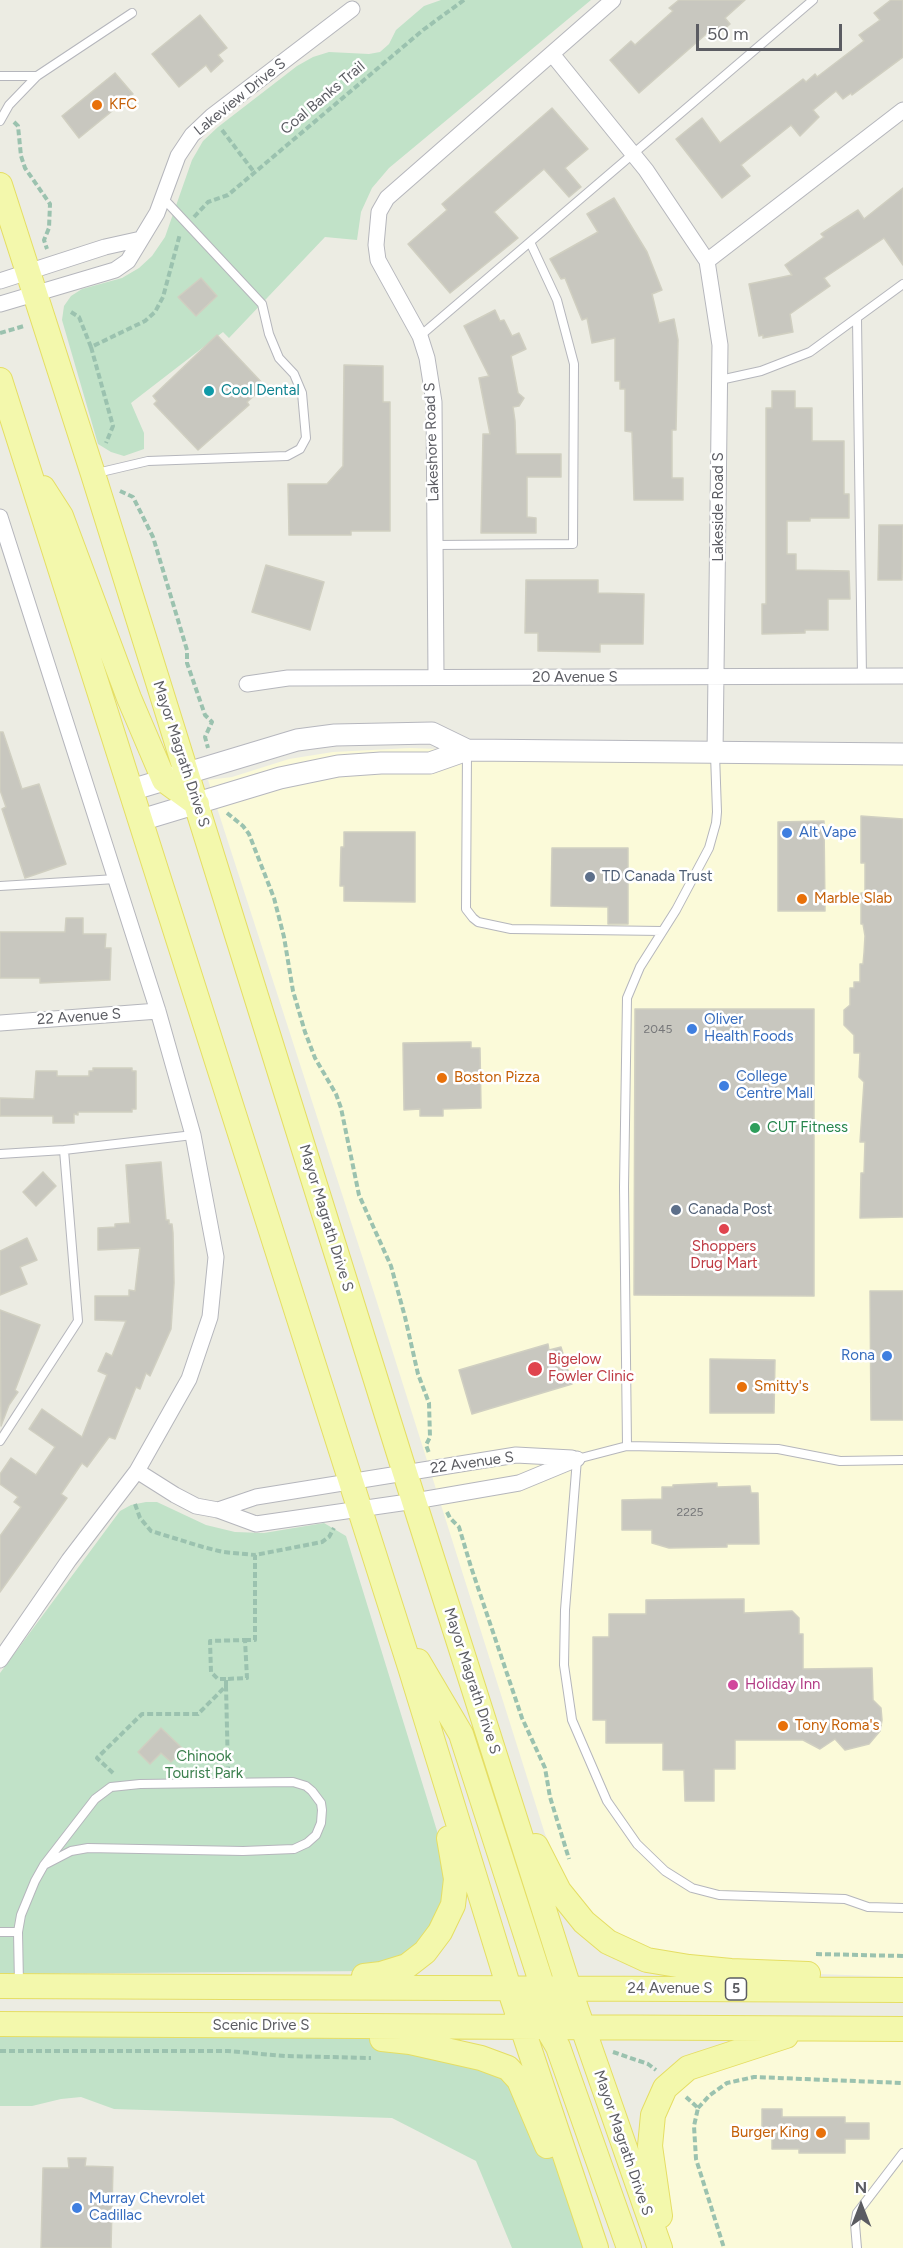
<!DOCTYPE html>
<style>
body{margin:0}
#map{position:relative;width:903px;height:2248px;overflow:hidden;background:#ecece3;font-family:Figtree,sans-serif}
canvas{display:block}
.north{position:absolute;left:831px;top:2176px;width:60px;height:60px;-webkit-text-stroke:4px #fff;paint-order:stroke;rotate:0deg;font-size:16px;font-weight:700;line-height:24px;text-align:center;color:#5b5c62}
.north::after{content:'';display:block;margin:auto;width:21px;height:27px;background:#5b5c62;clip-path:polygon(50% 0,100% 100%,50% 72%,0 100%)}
.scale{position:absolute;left:696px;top:24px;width:146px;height:27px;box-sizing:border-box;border:3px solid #5b5c62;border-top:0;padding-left:8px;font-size:18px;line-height:21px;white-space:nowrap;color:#5b5c62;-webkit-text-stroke:4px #fff;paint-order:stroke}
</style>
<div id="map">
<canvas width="903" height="2248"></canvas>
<div class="north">N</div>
<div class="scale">50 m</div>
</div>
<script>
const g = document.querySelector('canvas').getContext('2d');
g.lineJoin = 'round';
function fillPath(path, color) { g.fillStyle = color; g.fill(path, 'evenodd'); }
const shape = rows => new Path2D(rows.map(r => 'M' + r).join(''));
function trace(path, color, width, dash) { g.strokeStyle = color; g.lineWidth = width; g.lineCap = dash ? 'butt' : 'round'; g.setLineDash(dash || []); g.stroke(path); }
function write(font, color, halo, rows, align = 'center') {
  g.font = font + ' Figtree,sans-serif'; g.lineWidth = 5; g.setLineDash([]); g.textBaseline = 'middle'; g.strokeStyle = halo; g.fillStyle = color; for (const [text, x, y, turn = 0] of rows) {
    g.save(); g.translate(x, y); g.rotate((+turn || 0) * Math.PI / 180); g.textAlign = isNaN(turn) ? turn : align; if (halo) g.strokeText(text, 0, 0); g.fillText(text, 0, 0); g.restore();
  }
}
fillPath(shape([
 [410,748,467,750,903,754,903,1977,731,1971,689,1967,584,1922,545,1834,376,1299,208,780,232,777,289,759,333,752],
 [809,2029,903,2029,903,2248,666,2248,652,2129,688,2068]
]), '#fbfad9');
fillPath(shape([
 [441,0,591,0,389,168,372,188,361,212,357,240,325,237,229,338,223,332,131,403,144,433,144,449,124,456,111,452,98,444,62,320,64,306,71,296,82,289,122,278,139,268,152,256,165,237,192,160,203,141,218,127,297,66,313,57,329,52,369,54,380,52,389,44,396,30,424,6],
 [146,1502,157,1502,206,1525,235,1532,264,1533,324,1523,346,1536,446,1860,443,1911,416,1948,369,1971,0,1974,0,1673,120,1511,131,1505],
 [0,2024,186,2026,318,2038,383,2039,496,2063,539,2128,592,2248,512,2248,476,2161,392,2118,114,2109,81,2097,61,2099,32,2106,0,2106]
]), '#c1e2c8');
const building = shape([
 [679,0,745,0,725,18,730,24,719,34,713,28,639,93,610,60,631,41,635,45,673,11,669,8,679,0],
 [891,0,903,0,903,57,852,95,851,93,843,99,836,91,813,110,819,117,800,136,791,125,741,165,750,176,722,198,676,139,702,118,720,143,803,79,806,82,815,74,817,77,864,41,859,35,880,20,874,13,891,0],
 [200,15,227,48,218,55,223,61,211,72,206,65,179,87,152,54,200,15],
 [115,73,133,94,79,138,62,116,115,73],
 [552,108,588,149,565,168,581,187,569,197,544,169,494,212,518,238,450,293,408,244,447,210,442,204,552,108],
 [903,188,903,265,884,238,824,278,830,286,790,314,793,332,763,338,763,335,759,336,749,284,792,275,785,265,824,237,821,234,858,210,864,219,903,188],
 [614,198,647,252,662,290,652,294,659,323,674,319,678,340,676,430,672,430,672,478,683,478,683,500,634,500,632,432,625,431,625,389,620,389,620,381,615,381,615,338,592,343,587,318,582,320,565,278,561,279,550,259,598,232,587,214,614,198],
 [201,278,217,296,196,316,178,297,201,278],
 [495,310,500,321,504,320,512,336,519,333,526,349,511,356,518,393,524,398,519,406,513,407,515,421,516,454,561,454,561,477,527,477,527,517,536,518,536,533,481,533,483,434,490,434,479,378,489,376,464,326,495,310],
 [217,335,265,386,247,402,249,405,198,450,154,404,157,401,153,396,217,335],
 [344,365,383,366,383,402,390,402,390,531,351,531,351,535,289,535,288,484,327,484,343,466,344,365],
 [772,391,795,391,795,408,812,408,812,441,844,441,844,494,849,494,849,518,810,518,810,521,787,521,787,554,796,554,796,570,849,571,850,599,828,599,828,630,805,630,805,633,762,634,762,604,766,604,766,408,772,408,772,391],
 [879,525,903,525,902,580,878,580,879,525],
 [266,565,324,582,310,630,252,612,266,565],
 [526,580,598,580,598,593,644,594,643,644,600,644,600,652,538,651,538,633,525,633,526,580],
 [0,732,3,732,22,789,39,784,66,864,25,878,2,809,6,807,0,790,0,732],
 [861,816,903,819,903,1217,860,1218,861,1173,864,1173,865,1142,860,1142,864,1082,859,1077,860,1053,854,1053,854,1035,844,1025,844,1010,850,1005,850,988,854,988,854,982,860,982,860,964,863,964,864,953,865,936,863,924,861,924,861,893,865,893,865,863,861,863,861,816],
 [824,821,825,911,778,911,778,822,824,821],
 [344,832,415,832,415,902,344,901,344,886,340,886,341,847,344,847,344,832],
 [552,848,628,848,628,924,608,924,608,907,551,906,552,848],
 [66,918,83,918,83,934,106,934,105,948,111,948,110,980,40,983,40,978,0,978,0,932,65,932,66,918],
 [635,1009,814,1009,814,1296,634,1295,635,1009],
 [471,1042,471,1048,480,1048,481,1108,443,1109,443,1116,420,1116,420,1109,404,1110,403,1043,471,1042],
 [93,1068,132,1068,132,1071,136,1071,136,1109,132,1109,132,1112,78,1112,78,1115,74,1114,74,1123,53,1123,53,1116,0,1116,0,1098,34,1099,36,1071,57,1071,57,1076,89,1076,89,1071,93,1071,93,1068],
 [161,1162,166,1220,169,1220,169,1224,172,1224,173,1233,174,1283,171,1329,150,1376,146,1373,140,1389,136,1387,115,1439,109,1437,87,1467,82,1463,61,1494,67,1498,0,1592,0,1536,21,1507,14,1502,18,1497,0,1484,0,1474,11,1458,36,1475,55,1447,29,1429,42,1409,82,1437,107,1375,98,1371,106,1353,112,1356,126,1321,95,1320,95,1296,129,1296,129,1290,135,1291,140,1248,98,1250,98,1228,115,1227,115,1224,130,1223,126,1165,161,1162],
 [43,1172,56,1186,36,1206,23,1192,43,1172],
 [27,1238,37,1260,20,1267,27,1284,0,1295,0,1251,27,1238],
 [870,1291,903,1291,903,1420,871,1420,870,1291],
 [0,1310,40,1325,15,1390,18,1392,9,1405,1,1426,0,1310],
 [548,1344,549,1350,561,1347,572,1384,472,1414,459,1370,548,1344],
 [710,1359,775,1360,774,1413,710,1413,710,1359],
 [717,1483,717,1487,750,1486,751,1493,758,1493,759,1544,727,1544,727,1547,669,1548,652,1543,652,1530,622,1530,622,1500,662,1499,662,1487,673,1487,673,1485,717,1483],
 [744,1599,744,1613,792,1611,799,1618,799,1634,803,1634,803,1669,872,1668,873,1700,881,1708,882,1720,880,1731,869,1744,845,1750,835,1739,820,1749,803,1740,735,1740,735,1769,714,1769,714,1801,685,1801,684,1770,663,1770,663,1743,606,1743,606,1720,593,1720,593,1637,609,1637,609,1614,646,1614,646,1600,744,1599],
 [161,1728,183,1749,171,1762,161,1753,150,1764,138,1752,161,1728],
 [762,2109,782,2109,782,2117,845,2117,845,2123,869,2123,869,2139,845,2139,845,2153,799,2153,799,2149,772,2149,772,2128,762,2128,762,2109],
 [68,2158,86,2158,85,2166,113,2167,111,2248,41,2248,43,2168,69,2168,68,2158]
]);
fillPath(building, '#c8c7bf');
trace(building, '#d0cfc1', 1.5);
const lane = shape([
 [0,76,37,76],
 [0,121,9,105,37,76,132,13],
 [857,319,862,677],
 [420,336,813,0],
 [720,380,761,371,810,352,903,284],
 [97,473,148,461,287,456,300,449,306,438,302,393,294,374,279,358,269,334,262,304,163,198],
 [435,545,573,544,574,364,557,300,530,242],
 [467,752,466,909,473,918,478,922,511,929,662,931],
 [0,886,116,879],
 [0,1154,64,1150,193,1135],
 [0,1441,78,1321,64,1150],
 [627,1446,624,1187,627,998,640,967,676,910,709,848,716,823,717,812,715,754],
 [903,1460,840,1461,778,1449,627,1446,577,1459,565,1610,564,1665,572,1720,607,1801,637,1844,665,1871,692,1888,719,1895,845,1899,868,1907,903,1908],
 [0,1932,18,1932],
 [19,1984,18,1932,21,1915,35,1881,44,1865,95,1799,111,1787,140,1784,293,1782,306,1786,312,1791,321,1803,322,1810,321,1823,316,1835,307,1843,294,1849,243,1851,88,1848,71,1851,44,1865],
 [857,2248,855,2224,857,2213,903,2153]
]);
const street = shape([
 [552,54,646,170,707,261,720,345,715,754],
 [707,261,903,110],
 [0,281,105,247,141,239],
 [0,304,115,270,128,261,157,213,178,156,192,135,212,116,352,9],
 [0,517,158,1011,193,1135,216,1257,210,1317,189,1379,137,1471,69,1560,0,1660],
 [436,677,434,402,427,358,420,336,378,260,376,245,379,212,387,198,613,0],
 [247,684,288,678,903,676],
 [0,1023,158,1011],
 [137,1471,175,1495,196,1506,218,1510,256,1524,415,1501,519,1483,577,1459],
 [218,1510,256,1497,516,1455,572,1458]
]);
const secondary = shape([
 [131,790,297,740,335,735,432,733,467,750],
 [141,820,280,778,338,766,381,763,430,763,467,750,903,754]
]);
const primary = shape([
 [0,185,93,474,405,1473,569,1988,660,2248],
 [0,380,410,1667,509,1988,596,2248],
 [43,488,61,516,129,698,164,780,197,804],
 [418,1661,461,1734,543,1988,562,2015,583,2027],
 [536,1846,559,1891,584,1922,608,1942,647,1960,689,1967,731,1971,808,1974],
 [364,1976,381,1974,407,1966,425,1952,440,1932,453,1905,456,1879,449,1838],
 [0,1986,903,1990],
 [509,1988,530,1999,558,2047,629,2248],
 [0,2024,903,2029],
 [382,2039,410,2042,481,2058,508,2068,519,2080,547,2146],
 [660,2216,650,2146,653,2115,665,2088,688,2068,786,2036]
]);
trace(lane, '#b5b6bc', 10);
trace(street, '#b5b6bc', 17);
trace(secondary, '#b6b7be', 23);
trace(primary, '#e5de63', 26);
trace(shape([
 [14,122,18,126,21,156,25,168,50,204,49,228,44,240,47,249],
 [222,130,254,172],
 [194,217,208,202,228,195,423,30,464,0],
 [71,312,79,317,91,347,145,321,155,312,163,297,180,234],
 [0,333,24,326],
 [91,347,113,426,106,443],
 [120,491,133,497,153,537,187,650,187,663,205,715,212,722,205,737,208,748],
 [227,813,243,826,249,834,274,898,284,937,293,991,305,1032,315,1058,336,1094,341,1108,359,1195,391,1266,405,1317,418,1374,429,1403,430,1437,426,1445,429,1453],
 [135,1504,140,1518,151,1531,203,1547,223,1552,255,1555],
 [447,1512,450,1518,459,1527,471,1567,522,1718,545,1768,550,1797,569,1859],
 [245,1640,255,1640,255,1555,322,1542,329,1537,334,1528],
 [226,1679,218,1679,211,1672,210,1641,245,1640,247,1678,226,1679,226,1686],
 [113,1773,97,1758,142,1714,198,1714,226,1686,228,1771],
 [816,1954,903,1956],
 [0,2051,228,2051,285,2056,371,2058],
 [613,2052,648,2064,656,2070],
 [686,2097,698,2108,694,2126,696,2159,724,2248],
 [698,2108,710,2095,727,2083,754,2077,903,2083]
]), '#9bc2af', 4, [6, 3]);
trace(lane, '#fff', 8);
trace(street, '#fff', 15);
trace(secondary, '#fff', 21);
trace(primary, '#f3f8ac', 24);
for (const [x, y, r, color] of [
 [97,105,6,"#e8710a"],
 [209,391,6,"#0f9aa8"],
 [787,833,6,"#3f7fe0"],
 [590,877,6,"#5c6f8a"],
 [802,899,6,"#e8710a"],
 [692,1029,6,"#3f7fe0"],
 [442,1078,6,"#e8710a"],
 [724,1086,6,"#3f7fe0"],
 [755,1128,6,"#2e9e5b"],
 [676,1210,6,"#5c6f8a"],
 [724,1229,6,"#e0444e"],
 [887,1356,6,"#3f7fe0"],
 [535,1369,8,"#e0444e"],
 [742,1387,6,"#e8710a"],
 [733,1685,6,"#d1479c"],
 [783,1726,6,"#e8710a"],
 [821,2133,6,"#e8710a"],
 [77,2208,6,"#3f7fe0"]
]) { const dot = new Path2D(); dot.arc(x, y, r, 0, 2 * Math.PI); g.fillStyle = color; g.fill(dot); trace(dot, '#fff', 2); }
write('12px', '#767779', null, [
 ["2045",658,1029],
 ["2225",690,1512]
]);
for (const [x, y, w] of [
 [736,1989,21]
]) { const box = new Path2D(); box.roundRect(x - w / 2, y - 11, w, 22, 4.5); g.fillStyle = '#fff'; g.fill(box); trace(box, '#5b5c62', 1.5); }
write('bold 14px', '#5b5c62', null, [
 ["5",736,1989]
]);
write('15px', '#5b5c62', '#fff', [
 ["Lakeview Drive S",240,97,-39],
 ["Coal Banks Trail",323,98,-40],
 ["Lakeshore Road S",432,442,-92],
 ["Lakeside Road S",719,507,-90],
 ["20 Avenue S",575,678],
 ["Mayor Magrath Drive S",181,754,72],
 ["22 Avenue S",79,1017,-4],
 ["Mayor Magrath Drive S",326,1218,73],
 ["22 Avenue S",472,1463,-8],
 ["Mayor Magrath Drive S",472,1681,72],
 ["24 Avenue S",670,1989],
 ["Scenic Drive S",261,2026],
 ["Mayor Magrath Drive S",623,2143,71]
]);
write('15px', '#c56008', '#fff', [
 ["KFC",109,105],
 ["Marble Slab",814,899],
 ["Boston Pizza",454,1078],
 ["Smitty's",754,1387],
 ["Tony Roma's",795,1726],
 ["Burger King",809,2133,"right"]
], 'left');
write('15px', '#0d838f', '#fff', [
 ["Cool Dental",221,391]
], 'left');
write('15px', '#366cbe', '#fff', [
 ["Alt Vape",799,833],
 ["Oliver",704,1020],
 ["Health Foods",704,1037],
 ["College",736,1077],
 ["Centre Mall",736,1094],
 ["Rona",875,1356,"right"],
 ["Murray Chevrolet",89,2199],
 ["Cadillac",89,2216]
], 'left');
write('15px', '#4e5e75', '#fff', [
 ["TD Canada Trust",602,877],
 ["Canada Post",688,1210]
], 'left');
write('15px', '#27864d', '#fff', [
 ["CUT Fitness",767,1128]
], 'left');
write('15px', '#be3a42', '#fff', [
 ["Shoppers",724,1247],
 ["Drug Mart",724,1264],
 ["Bigelow",548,1360,"left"],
 ["Fowler Clinic",548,1377,"left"]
]);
write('15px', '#b23c85', '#fff', [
 ["Holiday Inn",745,1685]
], 'left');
write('15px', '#3c804e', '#fff', [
 ["Chinook",204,1757],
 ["Tourist Park",204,1774]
]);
</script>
